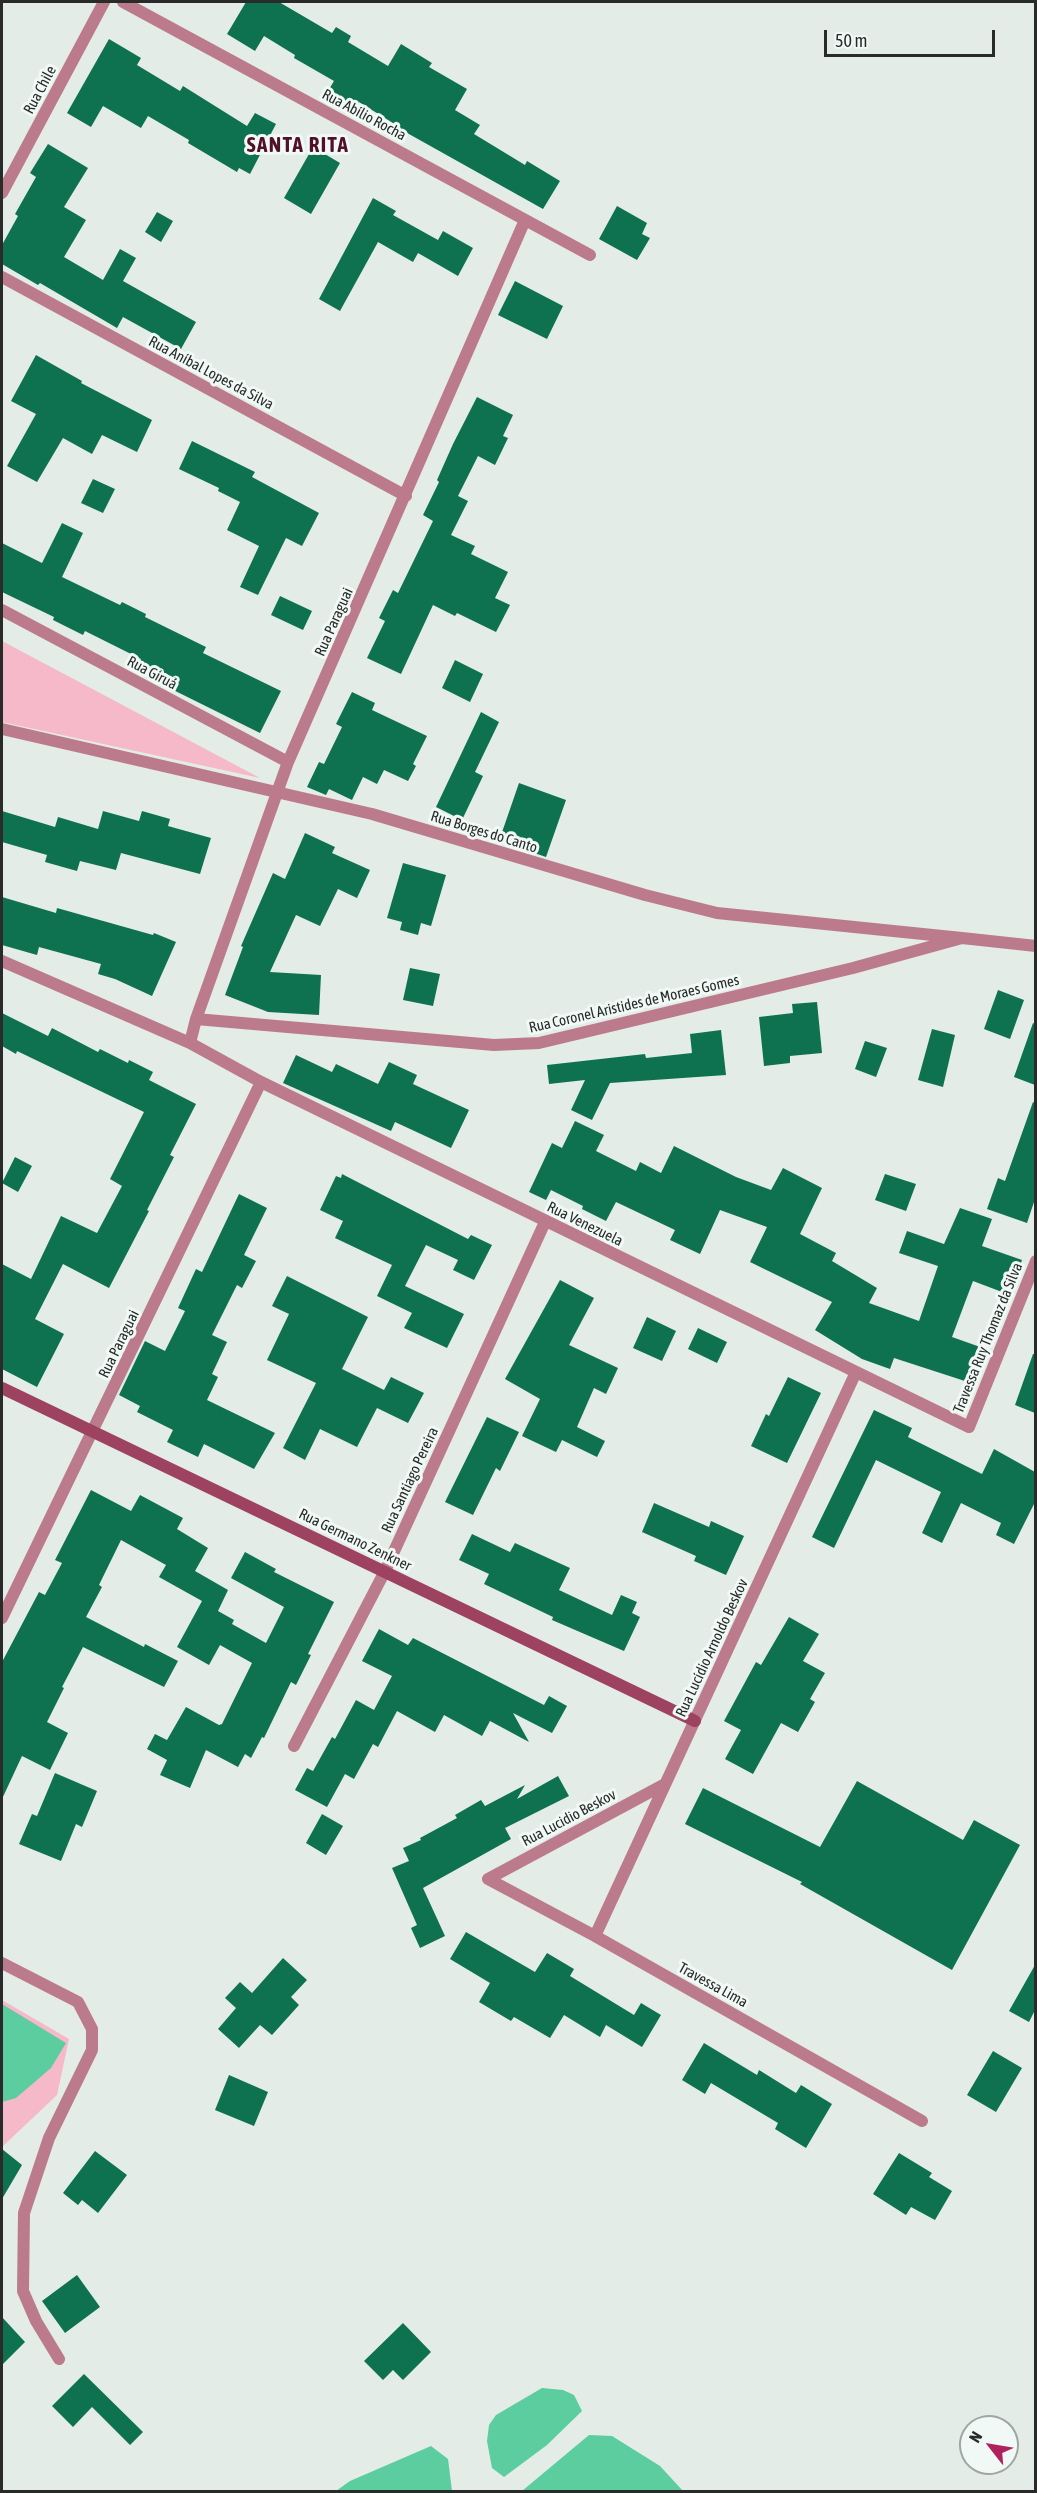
<!DOCTYPE html>
<meta charset="utf-8">
<style>
body{margin:0}
#map{position:relative;width:1037px;height:2493px;overflow:hidden;background:#e3ece7;font-family:"Asap Condensed",sans-serif}
canvas{display:block}
.frame{position:absolute;inset:0;border:3px solid #282b29;pointer-events:none}
.north{position:absolute;left:959px;top:2415px;width:60px;height:60px;box-sizing:border-box;background:#f0f9f5;border:2px solid #a0a7a3;border-radius:50%;rotate:301deg;font-size:16px;font-weight:700;line-height:24px;text-align:center;color:#282b29}
.north::after{content:'';display:block;margin:auto;width:21px;height:27px;background:#af225d;clip-path:polygon(50% 0,100% 100%,50% 72%,0 100%)}
.scale{position:absolute;left:824px;top:30px;width:171px;height:27px;box-sizing:border-box;border:3px solid #282b29;border-top:0;padding-left:8px;font-size:18px;line-height:21px;white-space:nowrap;color:#282b29;-webkit-text-stroke:4px #f0f9f5;paint-order:stroke}
</style>
<div id="map">
<canvas width="1037" height="2493"></canvas>
<div class="frame"></div>
<div class="north">N</div>
<div class="scale">50 m</div>
</div>
<script>
const g = document.querySelector('canvas').getContext('2d');
g.lineJoin = 'round';
function fillPath(path, color) { g.fillStyle = color; g.fill(path, 'evenodd'); }
const shape = rows => new Path2D(rows.map(r => 'M' + r).join(''));
function trace(path, color, width, dash) { g.strokeStyle = color; g.lineWidth = width; g.lineCap = dash ? 'butt' : 'round'; g.setLineDash(dash || []); g.stroke(path); }
function write(font, color, halo, rows, align = 'center') {
  g.font = font + ' "Asap Condensed",sans-serif'; g.lineWidth = 6; g.setLineDash([]); g.textBaseline = 'middle'; g.strokeStyle = halo; g.fillStyle = color; for (const [text, x, y, turn = 0] of rows) {
    g.save(); g.translate(x, y); g.rotate((+turn || 0) * Math.PI / 180); g.textAlign = isNaN(turn) ? turn : align; if (halo) g.strokeText(text, 0, 0); g.fillText(text, 0, 0); g.restore();
  }
}
fillPath(shape([
 [2,641,260,778,2,722],
 [2,2000,69,2039,57,2095,2,2147]
]), '#f6b9c9');
fillPath(shape([
 [2,2004,66,2043,51,2068,16,2098,2,2102],
 [542,2388,563,2390,574,2395,582,2411,547,2445,504,2477,492,2468,487,2441,489,2425,496,2415],
 [589,2435,612,2436,660,2466,683,2491,522,2491],
 [431,2446,448,2459,452,2491,336,2491,350,2481]
]), '#5bcd9e');
fillPath(shape([
 [246,2,279,2,332,33,336,27,351,36,348,42,388,66,401,44,432,63,429,67,467,89,455,110,480,125,474,134,525,165,527,161,560,181,543,209,400,129,401,128,359,102,355,108,328,91,334,81,294,58,295,55,264,36,255,51,227,34],
 [109,39,141,58,137,65,180,91,183,86,247,126,255,113,276,124,250,174,239,168,237,172,188,143,189,140,148,116,141,128,103,106,91,127,67,113],
 [48,144,88,168,64,207,86,220,64,257,103,280,120,249,136,258,123,281,196,322,181,349,123,317,117,328,40,283,38,285,2,264,2,245,18,216,15,214,36,177,30,173],
 [313,147,340,163,311,214,284,198],
 [373,198,396,211,393,215,438,240,443,231,473,248,458,276,418,253,413,262,378,242,340,311,319,299],
 [617,206,647,223,642,234,650,238,637,260,599,239],
 [157,212,173,221,161,242,145,232],
 [515,281,563,306,547,339,498,315],
 [36,355,82,381,81,383,152,420,137,452,102,435,92,454,63,438,37,482,7,466,36,414,11,401],
 [477,397,513,415,503,436,508,438,495,465,478,456,458,496,468,501,451,535,475,546,471,554,508,572,495,598,510,605,496,632,457,613,455,616,433,605,401,674,367,658,385,621,379,618,393,590,398,593,433,521,423,515,439,482,437,480,453,444],
 [192,441,255,472,252,477,319,513,302,546,286,538,258,595,240,587,259,546,227,530,240,502,218,491,219,488,179,469],
 [93,479,115,489,103,513,81,503],
 [62,523,83,533,62,577,120,605,122,602,146,614,145,617,206,647,203,653,281,691,260,733,135,671,141,659,85,631,83,635,53,620,54,617,2,592,2,543,42,563],
 [280,596,312,611,303,630,271,615],
 [455,660,483,674,470,702,442,688],
 [352,692,375,703,372,710,427,736,413,764,416,766,408,781,384,770,377,784,363,777,352,800,329,789,326,795,307,787,319,762,324,764,342,727,336,724],
 [481,712,499,722,475,772,483,776,462,820,436,807],
 [519,783,566,800,546,857,499,841],
 [2,811,55,827,58,817,98,829,103,811,139,821,142,811,170,819,168,826,211,838,200,874,121,853,116,870,80,861,77,871,45,862,47,855,2,842],
 [305,833,335,847,332,853,370,870,357,898,338,889,320,926,296,915,270,972,321,975,319,1015,268,1012,225,995,243,947,241,946,273,873,285,879],
 [403,863,446,875,431,926,421,923,418,935,400,930,402,922,387,918],
 [2,897,56,913,57,908,153,935,154,933,176,942,152,996,115,979,98,974,101,964,39,947,37,955,2,945],
 [410,968,440,974,433,1006,403,1000],
 [998,990,1024,1000,1010,1039,984,1029],
 [817,1002,822,1053,790,1056,790,1063,764,1066,759,1017,793,1013,792,1004],
 [2,1013,48,1036,52,1028,98,1052,100,1049,128,1063,129,1060,153,1072,149,1080,196,1104,170,1155,174,1157,147,1210,149,1211,109,1288,63,1264,35,1319,64,1334,37,1387,2,1369,2,1264,31,1279,61,1216,97,1233,122,1186,110,1179,144,1112,17,1051,16,1054,2,1046],
 [1033,1023,1035,1024,1035,1085,1014,1077],
 [932,1029,955,1035,943,1087,918,1080],
 [721,1030,726,1075,610,1083,592,1120,571,1110,585,1080,549,1084,547,1065,645,1054,646,1058,692,1053,690,1034],
 [865,1041,887,1048,876,1077,855,1069],
 [296,1055,332,1072,336,1064,378,1084,389,1062,417,1075,413,1084,469,1110,451,1148,395,1122,391,1131,283,1083],
 [1033,1102,1035,1103,1035,1199,1027,1223,987,1209,998,1178,1005,1181],
 [575,1121,604,1135,596,1151,636,1171,640,1162,661,1173,674,1146,736,1177,771,1190,783,1168,822,1188,800,1234,836,1253,832,1261,877,1288,869,1303,919,1321,938,1266,899,1253,907,1231,944,1244,960,1208,992,1219,982,1246,1022,1260,1010,1295,973,1281,952,1337,983,1348,971,1383,894,1358,890,1369,862,1359,815,1330,832,1302,750,1262,767,1227,720,1210,700,1254,670,1240,675,1230,616,1202,606,1221,582,1209,583,1206,551,1190,546,1200,529,1192,552,1143,562,1148],
 [15,1157,32,1166,18,1192,2,1183],
 [342,1174,468,1239,471,1235,492,1245,474,1280,453,1270,458,1260,426,1245,405,1286,464,1314,447,1348,404,1328,412,1313,377,1296,392,1265,335,1238,343,1221,320,1210,336,1176,341,1178],
 [885,1174,916,1184,906,1211,875,1200],
 [239,1194,267,1208,244,1255,256,1261,242,1288,237,1285,212,1335,227,1342,212,1374,218,1377,207,1400,275,1433,254,1469,204,1444,198,1457,167,1442,173,1430,137,1412,140,1406,119,1395,145,1341,165,1351,185,1311,178,1308,196,1269,202,1272],
 [287,1276,368,1317,342,1369,384,1390,391,1377,424,1393,408,1423,377,1408,357,1447,320,1429,305,1460,283,1448,316,1383,267,1360,289,1314,272,1306],
 [560,1280,594,1298,569,1345,618,1368,606,1394,594,1388,577,1427,605,1441,597,1457,562,1440,556,1452,522,1436,540,1399,505,1379],
 [647,1317,676,1331,662,1361,633,1348],
 [698,1328,727,1342,717,1363,688,1349],
 [1033,1354,1035,1354,1035,1413,1015,1405],
 [788,1377,821,1393,787,1463,751,1446,766,1414,769,1416],
 [874,1410,912,1428,908,1437,982,1474,994,1449,1035,1472,1035,1502,1014,1544,996,1535,1001,1523,961,1503,942,1543,922,1533,941,1492,876,1460,834,1548,812,1537],
 [487,1417,519,1432,500,1471,496,1468,473,1515,445,1502],
 [91,1490,131,1511,140,1495,183,1518,177,1529,208,1548,195,1571,228,1590,218,1611,234,1620,232,1624,266,1643,284,1607,231,1578,245,1552,276,1569,274,1572,334,1602,308,1654,311,1655,296,1685,291,1682,264,1738,262,1737,251,1758,245,1754,238,1767,206,1750,190,1788,160,1775,167,1760,147,1749,155,1734,167,1740,186,1707,219,1725,222,1724,252,1663,220,1645,209,1665,177,1647,202,1601,159,1577,166,1565,121,1540,99,1585,102,1587,86,1617,144,1647,145,1644,178,1661,164,1687,83,1647,62,1687,64,1688,47,1722,68,1733,50,1770,22,1756,2,1799,2,1662,39,1592,45,1595,62,1563,55,1560],
 [654,1503,709,1527,711,1521,744,1536,726,1575,694,1561,696,1556,642,1532],
 [472,1534,510,1552,515,1543,570,1568,559,1590,612,1615,621,1595,637,1602,632,1613,640,1617,624,1651,552,1620,553,1617,484,1584,489,1574,459,1560],
 [789,1617,819,1634,803,1661,825,1673,810,1699,815,1702,798,1732,781,1723,753,1774,725,1759,741,1730,724,1721,756,1662,761,1665],
 [379,1629,408,1645,413,1638,544,1705,549,1696,567,1706,552,1733,513,1713,529,1742,490,1721,482,1736,444,1715,435,1732,397,1711,378,1747,373,1744,354,1779,345,1774,327,1807,295,1790,307,1768,313,1771,332,1737,335,1739,356,1700,374,1710,392,1676,362,1661],
 [55,1773,97,1791,82,1827,76,1824,61,1861,19,1844,32,1814,37,1816],
 [558,1776,569,1796,505,1828,511,1839,423,1888,445,1936,420,1948,411,1928,417,1925,392,1868,409,1861,403,1848,421,1840,420,1838,457,1818,455,1815,481,1800,485,1806,525,1785,517,1799],
 [857,1781,963,1840,974,1820,1020,1845,952,1970,800,1884,802,1882,685,1824,703,1788,820,1847],
 [322,1814,343,1826,326,1855,306,1843],
 [466,1932,535,1972,547,1953,574,1969,570,1976,634,2015,641,2003,661,2015,642,2047,606,2025,600,2037,564,2015,550,2038,514,2017,511,2021,479,2002,490,1983,450,1959],
 [283,1958,307,1980,291,1997,299,2005,272,2035,260,2025,239,2048,218,2029,236,2008,225,1998,240,1982,252,1993],
 [1035,1965,1035,2010,1029,2022,1009,2011],
 [704,2043,757,2075,759,2070,796,2093,801,2085,832,2104,806,2148,775,2129,778,2123,711,2083,705,2094,682,2080],
 [993,2051,1022,2068,996,2112,967,2095],
 [229,2075,268,2092,254,2126,215,2110],
 [2,2149,22,2165,2,2199],
 [95,2151,127,2175,98,2213,82,2200,78,2205,63,2193],
 [899,2153,932,2173,929,2177,952,2191,935,2220,911,2207,906,2215,873,2194],
 [77,2275,100,2307,65,2333,42,2301],
 [2,2317,25,2342,2,2365],
 [403,2323,431,2352,403,2380,393,2370,383,2380,364,2361],
 [84,2374,143,2432,130,2445,92,2407,73,2427,52,2406]
]), '#0e7250');
trace(shape([
 [123,2,590,255],
 [2,193,104,2],
 [2,277,406,496],
 [2,610,288,762],
 [2,729,372,814,645,895,717,913,962,938],
 [2,961,190,1043,261,1082,969,1427,1036,1261],
 [196,1019,494,1045,539,1043,853,968,962,938,1036,946],
 [190,1043,196,1019,288,762,525,220],
 [2,1618,261,1082],
 [294,1746,385,1571,545,1222],
 [488,1879,595,1936,922,2121],
 [488,1879,665,1784],
 [595,1936,856,1372],
 [2,1963,78,2002,92,2029,92,2050,49,2138,24,2213,23,2291,36,2321,59,2359]
]), '#bb7b8d', 12);
trace(shape([
 [2,1388,695,1721]
]), '#9e4261', 12);
write('15px', '#282b29', '#f0f9f5', [
 ["Rua Chile",40,90,-62],
 ["Rua Abílio Rocha",364,115,28],
 ["Rua Aníbal Lopes da Silva",211,373,28],
 ["Rua Paraguai",334,622,-66],
 ["Rua Giruá",152,673,28],
 ["Rua Borges do Canto",484,832,17],
 ["Rua Coronel Aristides de Moraes Gomes",634,1004,-13],
 ["Rua Venezuela",585,1224,26],
 ["Travessa Ruy Thomaz da Silva",988,1338,-68],
 ["Rua Paraguai",119,1344,-64],
 ["Rua Santiago Pereira",410,1480,-65],
 ["Rua Germano Zenkner",355,1540,26],
 ["Rua Lucídio Arnoldo Beskov",712,1648,-65],
 ["Rua Lucidio Beskov",569,1818,-28],
 ["Travessa Lima",713,1985,29]
]);
g.letterSpacing = '1.5px';
write('bold 21px', '#520f2a', '#f0f9f5', [
 ["SANTA RITA",298,145]
]);
g.letterSpacing = '0px';
</script>
